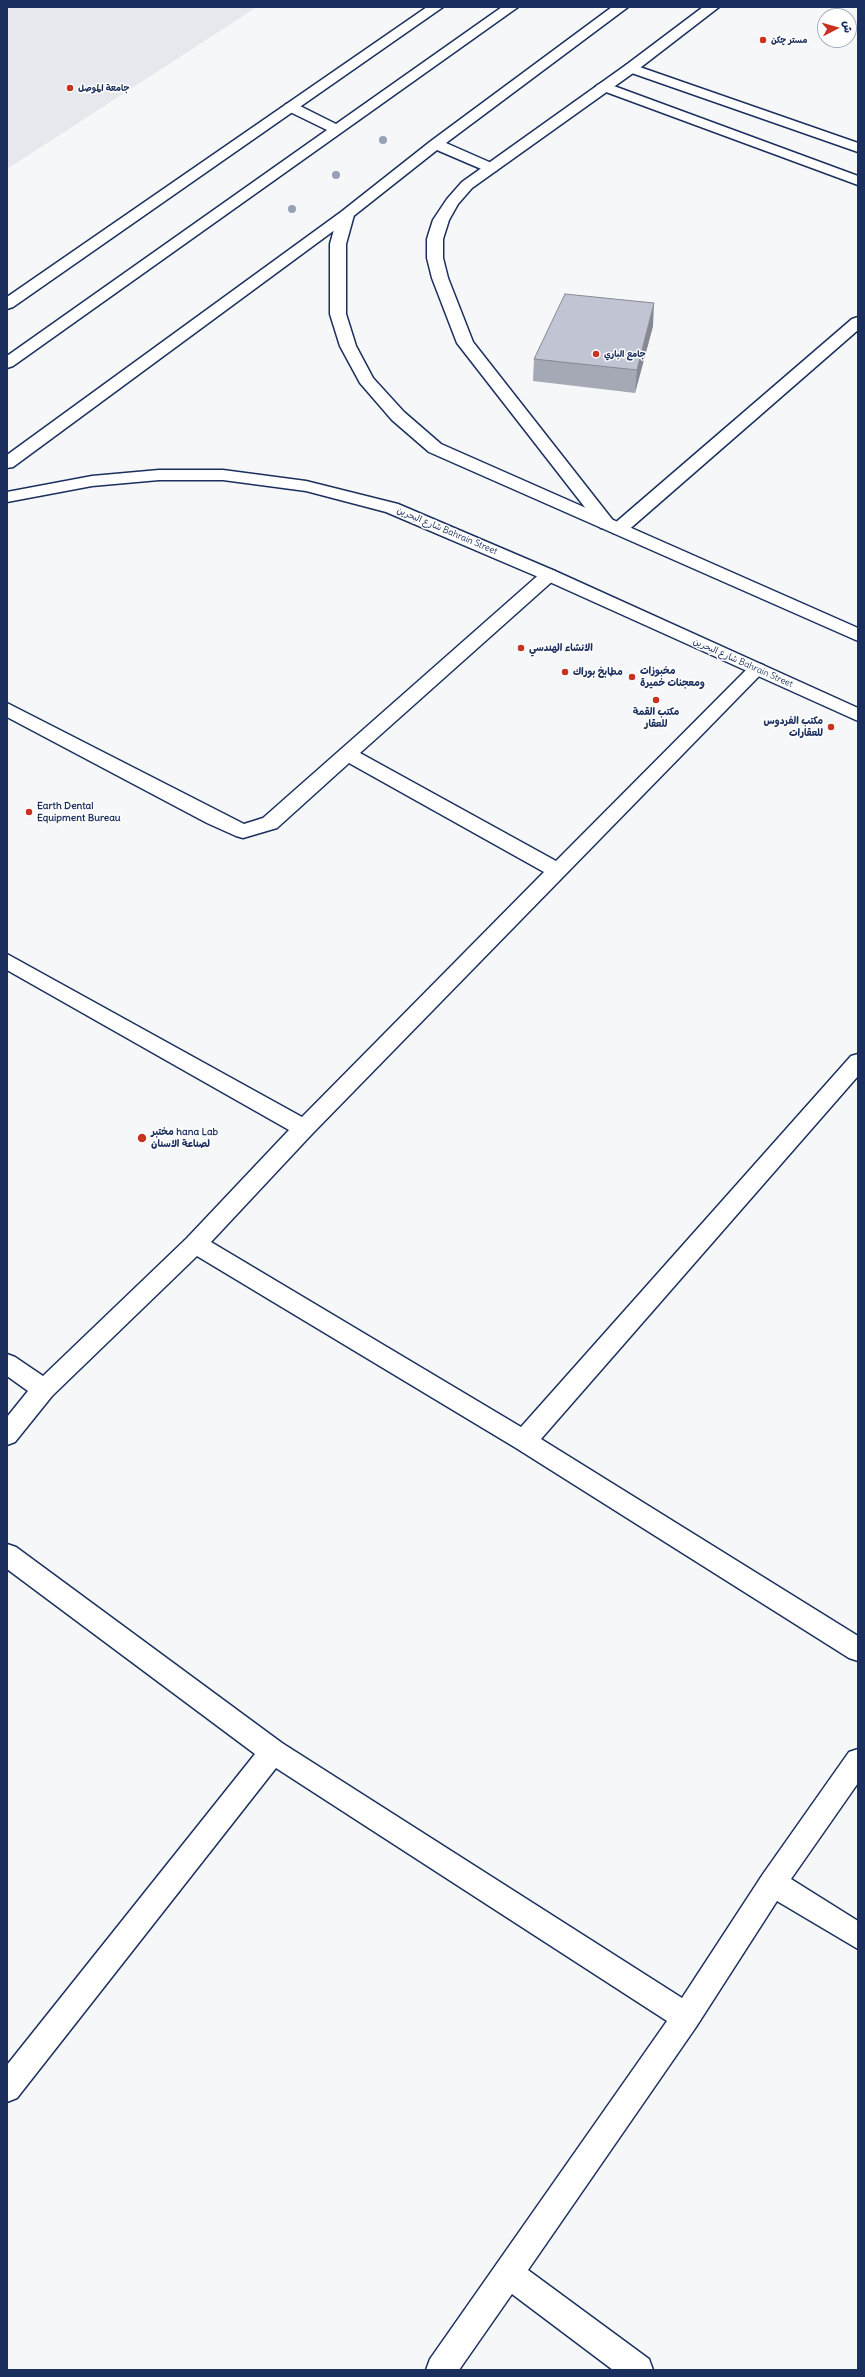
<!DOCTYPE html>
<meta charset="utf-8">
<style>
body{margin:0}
#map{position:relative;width:865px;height:2377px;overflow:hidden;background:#f6f7f9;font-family:Delius,"Playpen Sans Arabic",sans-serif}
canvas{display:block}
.frame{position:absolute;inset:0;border:8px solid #1b2f5e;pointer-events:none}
.north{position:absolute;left:817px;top:8px;width:40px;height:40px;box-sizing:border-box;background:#fff;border:1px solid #a4acbf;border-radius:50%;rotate:84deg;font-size:11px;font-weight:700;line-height:16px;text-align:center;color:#1b2f5e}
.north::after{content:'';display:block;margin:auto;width:14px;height:18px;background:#c8321e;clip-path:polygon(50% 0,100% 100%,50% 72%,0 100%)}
</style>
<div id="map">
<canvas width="865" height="2377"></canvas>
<div class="frame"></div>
<div class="north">ش</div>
</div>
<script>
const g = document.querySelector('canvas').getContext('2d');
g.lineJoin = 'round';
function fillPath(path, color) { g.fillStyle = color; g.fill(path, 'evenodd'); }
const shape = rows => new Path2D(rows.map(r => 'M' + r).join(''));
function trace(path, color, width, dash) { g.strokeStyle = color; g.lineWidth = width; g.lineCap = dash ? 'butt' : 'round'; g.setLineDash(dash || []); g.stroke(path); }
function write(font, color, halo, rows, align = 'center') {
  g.font = font + ' Delius,"Playpen Sans Arabic",sans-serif'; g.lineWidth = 3; g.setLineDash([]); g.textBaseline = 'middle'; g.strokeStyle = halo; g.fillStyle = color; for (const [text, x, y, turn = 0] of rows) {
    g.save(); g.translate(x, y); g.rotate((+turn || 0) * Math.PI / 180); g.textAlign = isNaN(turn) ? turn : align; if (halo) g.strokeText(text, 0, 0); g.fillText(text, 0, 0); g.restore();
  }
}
fillPath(shape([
 [7,7,257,7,7,169]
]), '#e6e8ee');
const minor = shape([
 [427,7,443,7,13,307,7,309,7,297,427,7],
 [703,7,719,7,636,71,472,188,458,204,449,220,443,239,443,258,448,278,473,342,615,523,852,319,858,317,858,330,625,533,619,534,613,533,611,528,601,528,457,343,432,278,427,258,427,239,433,220,447,199,462,182,626,65,703,7],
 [549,569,555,571,558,575,555,579,360,753,556,861,751,665,757,663,763,665,766,669,312,1134,211,1242,521,1427,851,1056,858,1054,858,1076,541,1439,858,1636,858,1661,849,1658,516,1448,197,1256,52,1396,15,1442,7,1445,7,1417,28,1391,7,1376,7,1354,15,1357,43,1376,187,1238,289,1130,7,970,7,954,302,1117,544,872,349,763,277,828,243,838,236,836,207,823,7,717,7,703,244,824,263,818,543,571,549,569],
 [7,1544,16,1547,282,1743,682,1998,763,1874,849,1752,858,1749,858,1783,791,1879,858,1921,858,1949,777,1901,696,2027,528,2270,649,2359,653,2370,613,2370,512,2294,459,2370,426,2370,430,2359,667,2021,276,1768,17,2098,7,2102,7,2065,255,1754,7,1569,7,1544]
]);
const tertiary = shape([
 [631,64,858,143,858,152,626,71,624,68,626,65,631,64],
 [603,82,858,176,858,185,598,89,596,86,603,82]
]);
const secondary = shape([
 [346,210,354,215,346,244,346,314,356,346,373,378,404,412,441,444,858,628,858,641,429,452,392,420,360,383,340,346,330,314,330,244,338,215,346,210],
 [159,470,223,470,306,481,398,504,555,571,858,708,858,721,543,579,386,512,306,491,223,480,159,480,92,486,7,502,7,492,92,476,159,470]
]);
const trunk = shape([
 [502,7,518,7,13,366,7,368,7,356,327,130,286,110,284,107,286,104,296,104,336,124,502,7],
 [612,7,628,7,446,143,496,165,498,168,496,171,486,171,437,150,351,218,13,467,7,468,7,455,341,212,431,141,612,7]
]);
trace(minor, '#1b2f5e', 3);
trace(tertiary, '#1b2f5e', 3);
trace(secondary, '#1b2f5e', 3);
trace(trunk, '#1b2f5e', 3);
fillPath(minor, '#fff');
fillPath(tertiary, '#fff');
fillPath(secondary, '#fff');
fillPath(trunk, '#fff');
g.fillStyle = '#97a1b6';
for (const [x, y] of [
 [383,140],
 [336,175],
 [292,209]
]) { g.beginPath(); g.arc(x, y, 4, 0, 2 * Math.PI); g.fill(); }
fillPath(shape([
 [653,326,635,393,533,381,534,359]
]), '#a5a9b5');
fillPath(shape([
 [654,303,653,326,635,393,637,370]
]), '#868994');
const building = shape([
 [565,294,654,303,637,370,534,359,565,294]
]);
fillPath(building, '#c0c4d3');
trace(building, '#868994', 1);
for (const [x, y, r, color] of [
 [763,40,4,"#c8321e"],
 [70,88,4,"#c8321e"],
 [596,354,4,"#c8321e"],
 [521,648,4,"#c8321e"],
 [565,672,4,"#c8321e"],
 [632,677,4,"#c8321e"],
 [656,700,4,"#c8321e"],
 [831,727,4,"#c8321e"],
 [29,812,4,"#c8321e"],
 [142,1138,5,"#c8321e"]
]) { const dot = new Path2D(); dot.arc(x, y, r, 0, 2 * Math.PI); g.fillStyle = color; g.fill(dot); trace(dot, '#fff', 1.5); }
write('bold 9px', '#1b2f5e', '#fff', [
 ["مستر چكن",771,40],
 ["جامعة الموصل",78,88],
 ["جامع الباري",604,354]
], 'left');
write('9px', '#1b2f5e', '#fff', [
 ["شارع البحرين Bahrain Street",447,531,23],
 ["شارع البحرين Bahrain Street",743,663,24]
]);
write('bold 10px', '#1b2f5e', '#fff', [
 ["الانشاء الهندسي",529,648],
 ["مخبوزات",640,671],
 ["ومعجنات خميرة",640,683],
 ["مطابخ بوراك",573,672],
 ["مكتب القمة",656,712,"center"],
 ["للعقار",656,724,"center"],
 ["مكتب الفردوس",823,721,"right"],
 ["للعقارات",823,733,"right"],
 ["Earth Dental",37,806],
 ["Equipment Bureau",37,818],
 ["مختبر hana Lab",151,1132],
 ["لصناعة الاسنان",151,1144]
], 'left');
</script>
